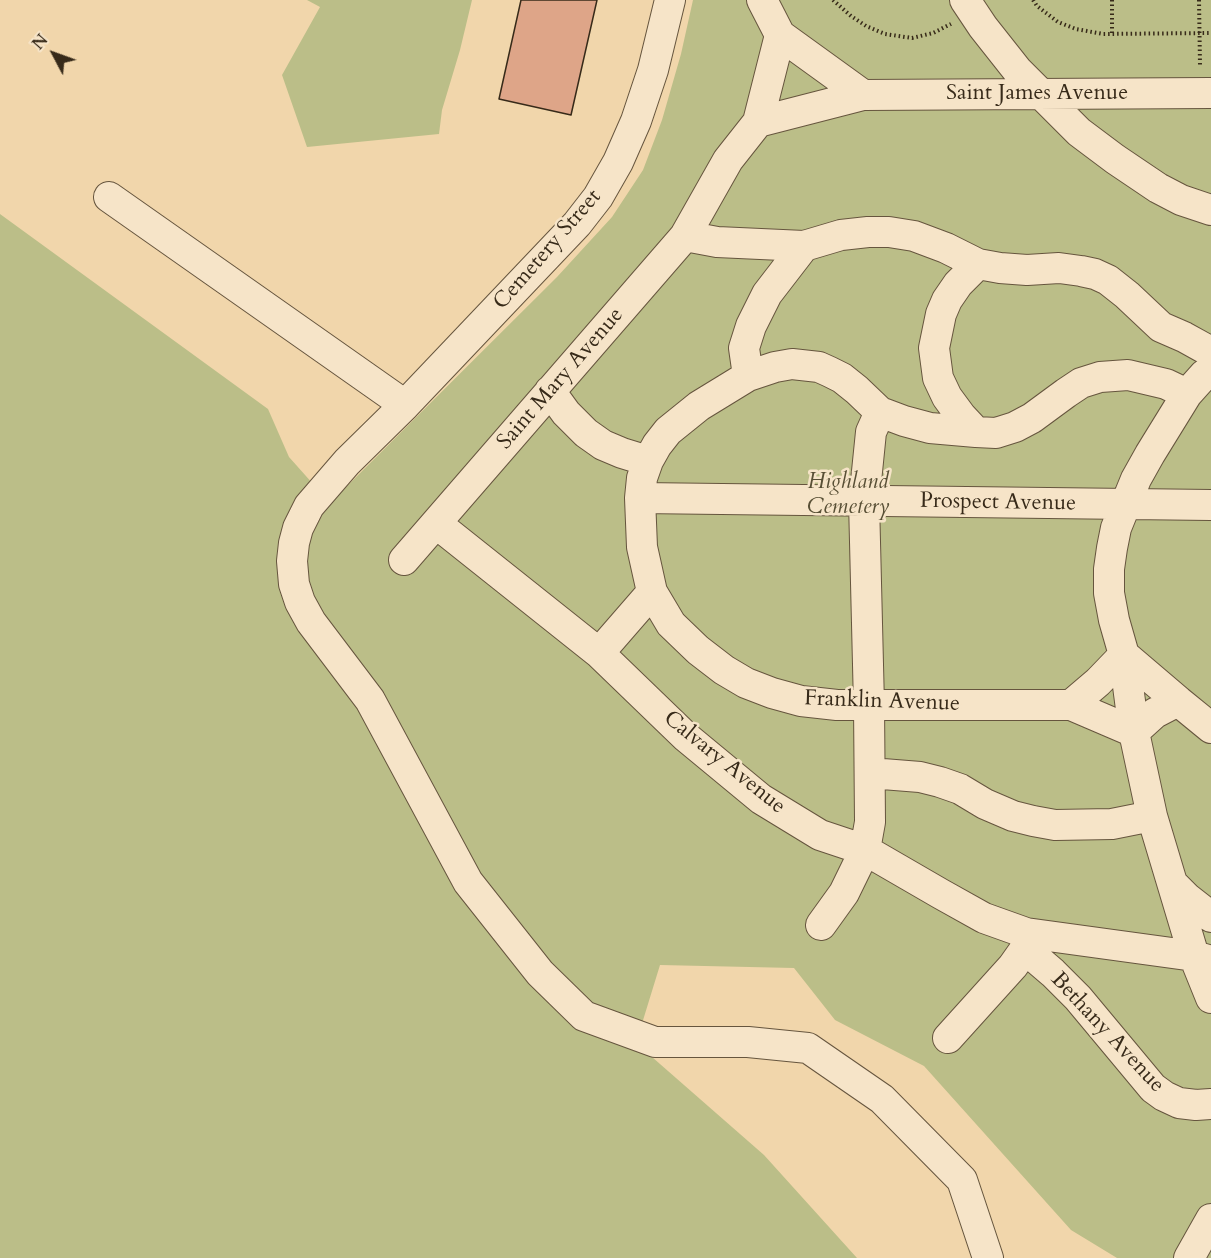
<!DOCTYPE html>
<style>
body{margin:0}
#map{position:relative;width:1211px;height:1258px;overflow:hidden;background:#f1d6ab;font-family:Cardo,serif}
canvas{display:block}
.north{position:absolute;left:24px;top:24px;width:60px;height:60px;-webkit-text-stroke:4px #f6e4c8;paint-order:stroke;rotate:311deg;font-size:16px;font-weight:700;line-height:24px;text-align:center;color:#372a19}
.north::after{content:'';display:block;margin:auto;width:21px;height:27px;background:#372a19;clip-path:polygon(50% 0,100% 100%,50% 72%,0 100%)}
</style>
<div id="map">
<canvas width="1211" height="1258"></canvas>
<div class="north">N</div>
</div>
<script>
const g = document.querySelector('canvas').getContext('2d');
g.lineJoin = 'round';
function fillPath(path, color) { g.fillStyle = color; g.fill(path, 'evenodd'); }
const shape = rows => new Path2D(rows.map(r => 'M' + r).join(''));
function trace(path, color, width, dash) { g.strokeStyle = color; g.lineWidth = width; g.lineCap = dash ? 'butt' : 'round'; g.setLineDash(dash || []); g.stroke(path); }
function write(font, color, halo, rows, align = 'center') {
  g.font = font + ' Cardo,serif'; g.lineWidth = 5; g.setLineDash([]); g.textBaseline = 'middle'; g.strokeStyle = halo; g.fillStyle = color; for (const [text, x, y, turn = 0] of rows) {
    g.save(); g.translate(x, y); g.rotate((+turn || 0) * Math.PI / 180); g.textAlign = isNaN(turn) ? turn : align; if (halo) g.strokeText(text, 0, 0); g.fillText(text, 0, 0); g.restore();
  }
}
fillPath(shape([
 [307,0,472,0,460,50,442,110,439,134,307,147,282,75,320,7],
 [693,0,1211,0,1211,1258,1117,1258,1071,1230,924,1066,835,1020,794,968,660,965,636,1043,764,1155,857,1258,0,1258,0,214,268,409,289,457,330,503,557,277,612,217,643,170,662,120,681,54]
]), '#bbbe88');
const building = shape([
 [521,0,597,0,571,115,499,99,521,0]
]);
fillPath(building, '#dea588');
trace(building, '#372a19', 1.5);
const minor = shape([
 [670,0,653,70,636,121,618,162,598,197,577,224,405,405,347,462,309,506,298,528,294,543,292,561,294,584,300,602,311,622,370,700,468,882,540,973,584,1016,655,1042,748,1042,808,1048,882,1099,962,1180,988,1258],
 [965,0,983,27,1017,70,1079,132,1115,159,1158,188,1181,200,1211,210],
 [780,35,863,95,1211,93],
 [758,122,863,95],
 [109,197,405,405],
 [685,236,728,160,758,122,780,35,762,0],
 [1211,370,1204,375,1187,394,1150,454,1136,479,1116,528,1112,548,1109,569,1109,593,1114,620,1124,655,1134,732,1152,816,1194,956,1211,998],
 [748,376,744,348,751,326,767,294,804,246],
 [550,391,566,413,586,433,603,445,622,453,648,461,657,445,668,431,699,406,748,376,775,367,792,364,819,367,830,372,842,378,857,390,880,412,904,421,930,428,976,432,996,433,1015,427,1032,418,1066,393,1081,383,1100,377,1128,375,1166,384,1187,394],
 [976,432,961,416,947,397,938,378,934,348,941,314,947,300,958,284,978,264],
 [648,461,642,478,640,498,642,547,652,592,671,624,698,650,724,670,746,683,772,693,801,701,837,705,1071,705,1134,732,1155,713,1178,701,1211,728],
 [640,498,1211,505],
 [437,524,599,653,686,737,761,799,820,835,865,850,941,894,984,918,1026,933,1194,956,1211,961],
 [404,560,685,236,717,242,804,246,841,235,868,232,889,232,914,236,946,248,978,264,1000,268,1027,270,1059,268,1081,271,1095,274,1108,280,1127,295,1161,327,1184,337,1211,352],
 [599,653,652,592],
 [1071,705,1098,682,1124,655,1178,701],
 [870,773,920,777,940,782,960,789,985,804,1013,816,1033,821,1055,825,1112,824,1152,816],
 [1173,884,1187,898,1211,917],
 [821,925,844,893,865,850,870,822,869,705,864,501,871,432,880,412],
 [1026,933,1025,949,1053,973,1078,998,1153,1088,1164,1096,1179,1103,1196,1105,1211,1104],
 [948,1038,1013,966,1025,949],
 [1189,1258,1211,1219]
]);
trace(minor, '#66553e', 32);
trace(shape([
 [833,0,851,16,866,26,885,34,912,38,933,33,951,24],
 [1033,0,1037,6,1058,22,1076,29,1103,34,1211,33],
 [1112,0,1112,34],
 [1199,0,1200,65]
]), '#372a19', 4, [1.5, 3]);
trace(minor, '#f6e4c8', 30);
write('22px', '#372a19', '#f6e4c8', [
 ["Saint James Avenue",1037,94],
 ["Cemetery Street",548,250,-49],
 ["Saint Mary Avenue",561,379,-49],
 ["Prospect Avenue",998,503,1],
 ["Franklin Avenue",882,702,2],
 ["Calvary Avenue",724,763,39],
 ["Bethany Avenue",1107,1033,47]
]);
write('italic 22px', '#584f35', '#f6e4c8', [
 ["Highland",848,483],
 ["Cemetery",848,508]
]);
</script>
